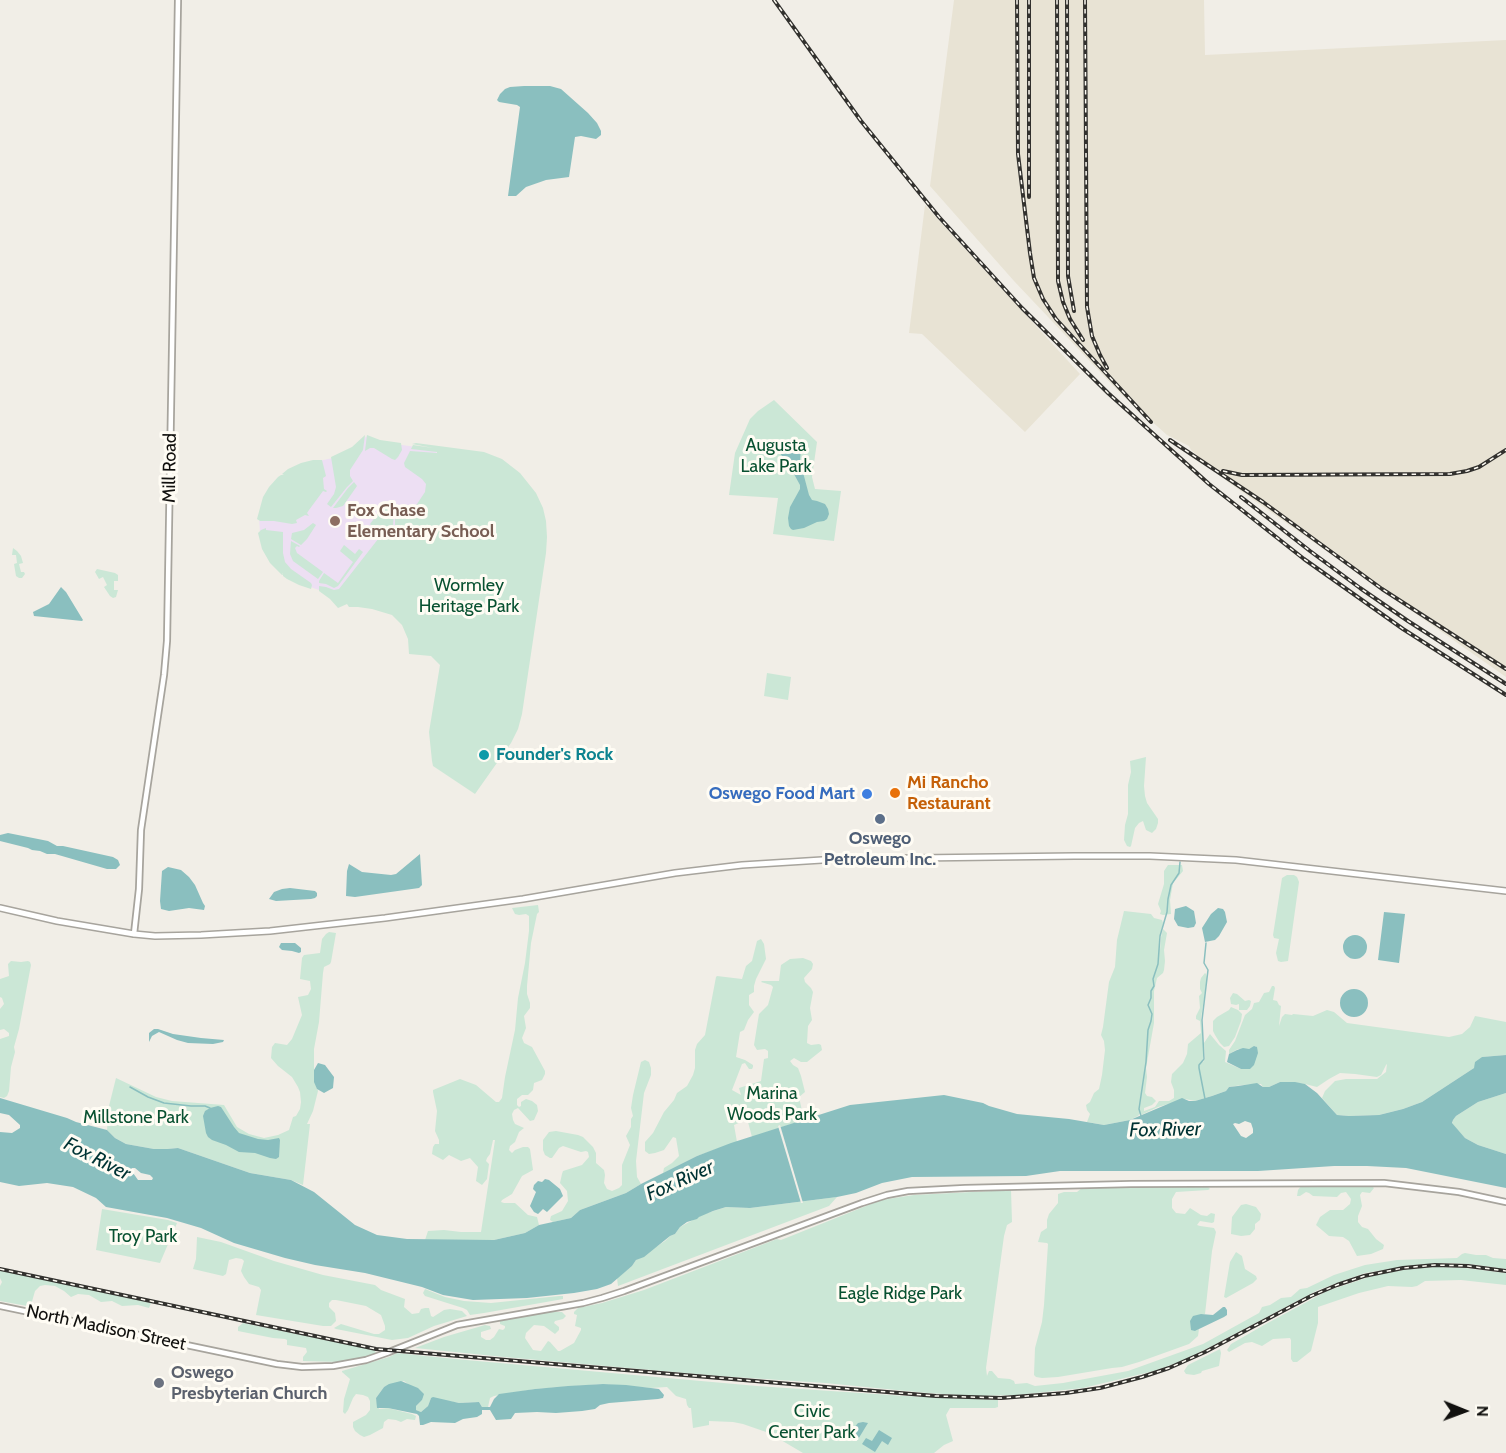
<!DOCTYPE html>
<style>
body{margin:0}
#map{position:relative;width:1506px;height:1453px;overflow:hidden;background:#f1eee7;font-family:Cabin,sans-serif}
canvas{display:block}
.north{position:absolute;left:1434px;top:1381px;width:60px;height:60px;-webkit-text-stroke:4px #fffcf4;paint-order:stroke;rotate:91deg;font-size:16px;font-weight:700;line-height:24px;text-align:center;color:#11100e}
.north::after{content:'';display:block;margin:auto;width:21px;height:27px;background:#11100e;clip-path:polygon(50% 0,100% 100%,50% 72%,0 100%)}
</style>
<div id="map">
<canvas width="1506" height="1453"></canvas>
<div class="north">N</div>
</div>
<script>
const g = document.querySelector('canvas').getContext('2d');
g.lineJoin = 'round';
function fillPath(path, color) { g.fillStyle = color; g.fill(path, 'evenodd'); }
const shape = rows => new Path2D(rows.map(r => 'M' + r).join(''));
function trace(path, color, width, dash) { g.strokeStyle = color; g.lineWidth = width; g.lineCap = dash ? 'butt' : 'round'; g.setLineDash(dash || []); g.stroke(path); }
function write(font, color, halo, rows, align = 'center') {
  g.font = font + ' Cabin,sans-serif'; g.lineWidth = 6; g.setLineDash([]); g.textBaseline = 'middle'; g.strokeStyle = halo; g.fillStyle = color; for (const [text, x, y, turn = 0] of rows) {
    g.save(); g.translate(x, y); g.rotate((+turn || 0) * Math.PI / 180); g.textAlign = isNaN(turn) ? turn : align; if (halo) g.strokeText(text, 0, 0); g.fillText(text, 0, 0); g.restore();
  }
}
fillPath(shape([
 [954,0,1204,0,1205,55,1506,40,1506,677,1228,482,1191,450,1189,446,1167,435,1120,393,1014,281,930,186],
 [925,205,1080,374,1025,432,922,334,909,333]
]), '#e8e3d4');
fillPath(shape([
 [367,436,374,441,437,450,432,487,413,514,419,539,331,598,319,590,299,583,260,533,259,517,275,482,289,471,304,464,333,458,347,452]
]), '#eddff3');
fillPath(shape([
 [774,400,817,442,812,477,815,489,841,491,834,541,773,534,778,498,729,495,735,453,750,419,758,411],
 [365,435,363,450,350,470,350,476,353,481,347,487,331,507,327,504,334,494,336,487,331,457,352,447],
 [367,435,380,440,401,443,402,450,398,457,395,460,392,459,374,448,370,448,365,451],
 [416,443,484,452,502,459,520,473,536,493,543,508,546,521,547,537,546,553,522,714,518,729,511,743,475,794,433,766,432,761,429,732,440,665,431,656,409,654,408,639,402,625,392,615,372,609,358,607,349,607,347,604,338,608,330,599,319,591,319,586,326,587,334,590,339,589,382,534,392,530,392,532,395,528,400,529,402,527,398,525,395,525,395,511,404,514,409,513,413,510,414,512,417,509,415,507,425,492,426,484,422,479,405,467,404,463,410,451,437,453,437,452,411,449,413,445,433,448,412,444],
 [322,460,326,476,323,478,324,489,327,491,326,492,323,491,309,510,307,513,309,516,305,515,296,520,297,523,292,524,274,521,260,521,257,519,263,497,269,487,278,477,281,475,284,475,282,474,288,469,301,463,313,460],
 [354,482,357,486,343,506,336,508,333,508,348,488],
 [385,504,394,510,393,526,391,528,380,533,378,531,374,536,370,533,374,528,370,524],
 [313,523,316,525,307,539,301,545,291,539,292,533,304,530],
 [266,528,266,530,283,532,283,553,285,562,291,569,311,583,312,585,311,589,299,585,287,579,283,576,283,574,282,573,283,575,282,575,270,563,262,549,258,533,261,530],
 [291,541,300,546,299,547,297,546,295,548,297,553,323,572,318,579,293,561,290,554],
 [344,545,355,554,359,549,363,552,338,586,334,588,326,584,319,583,319,581,324,573,338,583,353,562,340,551],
 [13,548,17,551,21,556,23,563,19,564,21,572,24,572,25,574,22,578,19,578,16,576,14,564,17,563,16,555,12,555],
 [97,569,115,573,118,575,118,581,114,581,114,590,118,590,116,597,113,598,110,596,104,587,107,585,103,577,99,579,95,572],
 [767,673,791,677,788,700,764,696],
 [1146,757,1144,786,1145,796,1147,803,1158,819,1158,823,1156,829,1152,833,1146,830,1143,821,1139,823,1135,828,1131,846,1130,847,1127,846,1124,840,1125,825,1128,814,1128,785,1131,772,1130,761],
 [1168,865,1182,865,1183,871,1173,883,1170,900,1171,914,1163,915,1160,914,1161,911,1158,904,1164,884,1164,871],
 [1287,875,1294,875,1297,877,1299,882,1288,961,1281,962,1278,961,1276,953,1279,939,1274,938,1273,935,1282,878],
 [538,905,539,912,537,914,531,943,527,986,527,994,530,1003,530,1008,524,1016,526,1028,522,1038,524,1043,532,1047,545,1071,545,1074,542,1080,534,1083,533,1090,528,1095,522,1095,517,1099,517,1105,519,1107,521,1106,521,1102,526,1099,532,1101,537,1105,538,1111,534,1120,530,1121,518,1108,514,1110,512,1114,513,1120,515,1124,524,1128,519,1132,515,1142,510,1146,509,1150,512,1153,515,1150,523,1147,528,1147,530,1149,533,1170,522,1176,512,1194,502,1200,501,1202,504,1203,515,1203,528,1215,537,1217,539,1225,525,1233,494,1240,425,1240,428,1231,444,1230,461,1232,481,1232,495,1140,493,1140,490,1154,487,1158,486,1161,489,1164,487,1179,482,1185,476,1181,478,1167,470,1158,461,1161,449,1155,443,1160,432,1154,433,1147,435,1144,439,1144,439,1140,435,1131,437,1111,433,1092,433,1090,460,1079,476,1085,496,1102,499,1102,502,1098,505,1077,515,1030,518,998,525,963,529,931,529,916,526,914,519,915,515,914,512,908],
 [1124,911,1151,914,1154,918,1162,920,1163,923,1159,939,1160,950,1161,937,1163,929,1167,933,1164,950,1165,961,1164,970,1163,973,1157,978,1154,991,1154,1023,1146,1068,1147,1077,1145,1093,1147,1096,1152,1097,1156,1101,1152,1105,1144,1108,1144,1111,1155,1107,1159,1101,1169,1101,1174,1098,1174,1090,1171,1082,1172,1074,1183,1063,1187,1054,1188,1044,1201,1033,1200,1021,1196,1019,1196,1016,1200,1008,1199,996,1202,993,1200,989,1200,982,1201,978,1205,973,1206,974,1207,979,1201,1018,1204,1056,1202,1061,1203,1062,1205,1059,1204,1043,1210,1034,1219,1045,1226,1051,1225,1062,1241,1069,1256,1046,1249,1049,1238,1049,1229,1054,1229,1050,1235,1041,1245,1015,1252,1009,1254,1003,1259,1002,1264,993,1269,992,1272,986,1274,986,1275,988,1273,1000,1277,1001,1279,1005,1281,1006,1279,1026,1282,1017,1285,1014,1292,1015,1293,1014,1313,1016,1327,1010,1334,1012,1347,1023,1449,1037,1462,1034,1470,1027,1475,1016,1506,1022,1506,1055,1482,1057,1474,1068,1422,1102,1403,1109,1379,1115,1349,1116,1337,1115,1322,1098,1325,1091,1335,1081,1346,1079,1377,1079,1386,1072,1387,1064,1386,1065,1381,1075,1377,1077,1355,1074,1340,1073,1329,1079,1317,1087,1305,1084,1280,1082,1269,1087,1263,1087,1261,1084,1242,1085,1229,1087,1226,1091,1212,1096,1195,1101,1185,1099,1158,1107,1141,1115,1140,1113,1138,1116,1130,1120,1104,1125,1087,1122,1090,1114,1087,1110,1086,1105,1090,1102,1094,1093,1099,1089,1102,1075,1105,1050,1104,1041,1101,1035,1103,1027,1109,982,1115,967,1117,940],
 [329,932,336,933,331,962,330,964,324,967,323,973,319,1022,314,1049,314,1079,318,1091,313,1111,307,1124,310,1124,303,1185,291,1180,250,1173,178,1148,167,1149,154,1149,126,1144,115,1138,107,1130,109,1106,116,1078,156,1097,172,1101,224,1105,237,1127,249,1134,264,1138,278,1135,289,1130,293,1117,296,1116,300,1109,301,1102,300,1092,298,1087,292,1077,278,1066,271,1058,272,1047,275,1043,287,1045,292,1039,302,1015,298,997,308,995,311,989,310,981,300,979,302,958,304,955,320,953,322,939,326,934],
 [761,939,764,944,766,959,756,979,754,986,754,992,749,995,749,1005,754,1012,748,1020,744,1030,740,1032,736,1057,745,1060,753,1065,753,1067,752,1069,749,1069,745,1063,742,1064,732,1090,741,1095,739,1088,761,1081,764,1059,768,1058,768,1051,765,1049,757,1050,754,1045,759,1014,768,1005,773,987,771,985,761,982,762,981,779,981,781,965,790,959,803,958,811,961,813,964,812,969,804,978,805,982,811,988,813,992,810,1008,812,1020,808,1026,807,1043,811,1045,819,1044,821,1045,822,1050,807,1062,801,1062,794,1058,790,1061,793,1065,798,1068,801,1076,805,1092,799,1097,804,1120,752,1137,744,1107,741,1111,741,1122,734,1125,737,1142,697,1156,663,1173,664,1168,672,1163,679,1156,676,1138,673,1137,664,1150,655,1153,649,1154,645,1151,645,1142,653,1133,664,1112,674,1100,677,1093,687,1086,693,1075,695,1068,695,1050,697,1044,705,1035,716,977,717,976,742,979,746,966,752,961,757,941],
 [11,961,21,962,28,961,30,962,31,965,19,1029,14,1047,15,1052,11,1067,9,1091,7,1096,4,1098,0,1097,0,1039,9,1036,9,1033,4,1029,0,1030,0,1009,4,1004,2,998,0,997,0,979,9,976,8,964],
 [1233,993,1237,994,1245,1001,1249,1000,1251,1001,1250,1006,1247,1010,1239,1010,1239,1004,1236,1005,1231,1004,1230,998],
 [1231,1007,1238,1010,1242,1014,1241,1021,1235,1037,1229,1046,1224,1047,1220,1043,1215,1035,1213,1031,1213,1021,1217,1017,1229,1010],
 [645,1060,649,1062,651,1068,651,1075,644,1093,636,1161,637,1177,641,1184,626,1193,580,1210,571,1218,553,1222,550,1220,551,1216,562,1211,568,1201,567,1191,560,1183,562,1174,563,1171,582,1165,589,1157,588,1152,586,1151,581,1152,563,1146,559,1148,552,1158,550,1158,545,1155,543,1150,543,1140,549,1132,556,1131,578,1135,583,1137,593,1147,596,1153,596,1163,604,1170,605,1175,604,1183,607,1189,612,1191,619,1188,622,1185,622,1165,630,1145,626,1136,631,1127,631,1119,633,1116,631,1108,633,1095,641,1062],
 [1506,1093,1506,1154,1478,1145,1465,1138,1452,1124,1453,1120,1456,1116,1478,1102],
 [1339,1185,1371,1185,1374,1188,1370,1193,1362,1192,1360,1195,1362,1206,1358,1216,1358,1222,1362,1227,1368,1229,1376,1239,1384,1245,1383,1249,1371,1254,1357,1256,1349,1241,1343,1237,1329,1236,1316,1225,1320,1217,1330,1210,1343,1210,1350,1204,1351,1199,1346,1192,1341,1193,1337,1197,1313,1196,1309,1193,1306,1192,1300,1196,1297,1196,1298,1190,1301,1186],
 [1178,1186,1208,1187,1210,1189,1208,1190,1176,1192,1172,1199,1172,1208,1176,1213,1185,1214,1190,1208,1201,1215,1207,1216,1211,1213,1215,1214,1214,1222,1212,1223,1200,1221,1197,1225,1200,1226,1214,1228,1216,1232,1212,1251,1205,1314,1201,1314,1195,1331,1199,1329,1198,1336,1189,1344,1139,1362,1122,1367,1112,1368,1058,1377,1042,1378,1036,1377,1034,1375,1035,1348,1042,1322,1044,1305,1048,1244,1047,1243,1038,1242,1041,1232,1047,1228,1047,1220,1049,1214,1058,1203,1058,1194,1064,1192,1077,1192,1082,1188],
 [1011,1190,1012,1222,1007,1225,1004,1236,986,1368,987,1376,989,1371,992,1371,998,1378,1010,1379,1014,1381,1015,1384,1027,1383,1035,1386,1063,1383,1128,1371,1203,1344,1259,1313,1262,1307,1270,1305,1281,1298,1291,1297,1300,1289,1307,1288,1334,1275,1365,1265,1397,1260,1457,1258,1462,1254,1465,1253,1476,1255,1486,1255,1493,1258,1506,1259,1506,1269,1470,1264,1446,1263,1415,1265,1365,1273,1318,1290,1212,1346,1184,1360,1154,1371,1083,1388,1017,1395,976,1396,927,1393,825,1383,719,1376,504,1357,415,1348,444,1337,485,1325,490,1326,491,1329,481,1332,481,1337,486,1340,490,1340,494,1337,499,1329,503,1330,505,1328,505,1326,500,1324,500,1320,549,1312,562,1312,566,1316,563,1319,555,1321,554,1323,559,1327,559,1330,555,1334,544,1326,534,1325,526,1333,525,1338,533,1350,541,1351,548,1341,550,1342,558,1351,560,1351,574,1343,581,1330,581,1328,575,1326,577,1315,574,1314,574,1312,578,1308,602,1303,644,1290,777,1239,781,1240,881,1200,914,1195],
 [837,1197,829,1206,618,1286,617,1278,632,1266,636,1260,665,1241,670,1236,675,1234,680,1227,704,1214,726,1207,750,1208],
 [1246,1204,1256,1207,1261,1214,1260,1220,1255,1224,1255,1229,1250,1235,1241,1236,1231,1234,1232,1217,1241,1205],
 [102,1209,168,1220,177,1223,160,1263,96,1250],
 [197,1237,221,1242,274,1261,323,1275,375,1285,381,1290,405,1299,404,1307,412,1314,419,1313,421,1309,425,1308,429,1308,431,1316,433,1317,444,1310,450,1309,462,1311,467,1316,434,1326,408,1338,392,1340,336,1329,334,1328,341,1324,374,1334,379,1334,385,1330,385,1326,381,1315,366,1306,336,1300,332,1300,329,1303,329,1307,335,1313,336,1321,331,1326,323,1326,256,1315,261,1290,259,1287,249,1284,244,1277,241,1271,244,1261,242,1259,236,1258,229,1260,226,1274,223,1276,193,1269,196,1259],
 [1236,1252,1242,1256,1245,1269,1256,1276,1257,1279,1253,1283,1226,1298,1224,1297,1230,1262],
 [1436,1267,1465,1268,1506,1273,1506,1285,1461,1280,1425,1281,1417,1286,1412,1287,1388,1286,1359,1293,1318,1307,1318,1323,1311,1351,1297,1362,1293,1362,1291,1359,1291,1340,1290,1338,1273,1339,1262,1346,1252,1342,1245,1343,1229,1352,1227,1350,1231,1344,1264,1325,1327,1291,1375,1275,1409,1269],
 [0,1270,115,1294,151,1303,149,1308,138,1305,122,1306,112,1301,101,1302,89,1295,78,1294,71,1297,64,1291,55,1286,45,1285,40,1286,35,1291,31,1305,27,1306,0,1301,0,1286,2,1282,0,1278],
 [425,1289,445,1297,464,1301,491,1303,559,1296,563,1296,563,1299,484,1313,470,1315,467,1310,463,1308,425,1296,423,1293],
 [243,1323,374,1350,376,1353,374,1355,339,1362,303,1361,303,1357,307,1352,306,1348,287,1345,287,1340,285,1339,273,1338,238,1331,238,1327],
 [1220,1349,1221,1353,1219,1366,1202,1371,1201,1373,1194,1375,1186,1374,1184,1371,1188,1365],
 [397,1353,455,1359,757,1386,905,1396,998,1400,998,1407,995,1408,950,1408,946,1415,953,1441,944,1445,934,1453,803,1453,769,1433,743,1424,733,1422,709,1421,709,1425,693,1428,691,1408,689,1408,687,1405,686,1399,676,1396,667,1387,650,1388,603,1384,535,1389,494,1396,490,1398,488,1407,482,1407,479,1402,459,1403,431,1398,428,1406,421,1412,416,1410,416,1406,422,1400,409,1385,404,1381,384,1387,376,1398,379,1409,388,1408,412,1414,416,1416,415,1420,407,1419,401,1422,396,1420,388,1419,384,1422,383,1428,370,1435,364,1437,360,1435,355,1431,353,1427,353,1422,366,1415,370,1410,370,1401,368,1397,363,1395,356,1394,353,1398,348,1410,345,1414,343,1412,344,1399,350,1379,342,1372,342,1371,389,1357]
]), '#cbe7d6');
fillPath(shape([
 [524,86,550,86,561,89,588,113,597,123,601,131,601,135,596,139,581,136,575,137,569,177,546,180,526,187,516,196,508,196,520,107,517,105,499,102,497,100,500,94,505,89,510,87],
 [788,439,796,441,801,448,800,461,809,495,812,500,817,501,825,504,828,509,829,514,827,519,824,521,817,522,804,528,793,530,791,529,789,526,788,518,790,507,800,489,800,485,789,465,779,452,778,448,779,443],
 [61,587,66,592,83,620,82,621,34,616,33,612,49,604],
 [8,833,48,841,57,846,63,846,113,857,118,860,120,865,116,869,107,869,55,854,47,854,40,851,32,850,28,848,0,841,0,835],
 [420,854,422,885,419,888,355,897,346,896,347,871,349,864,362,872,391,875,396,874],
 [168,867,181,870,189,877,195,885,203,903,205,906,204,910,189,908,169,911,161,909,160,901,162,871],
 [290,888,315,891,317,893,317,896,315,898,311,899,276,901,269,899,274,892,282,889],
 [1186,906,1194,911,1196,923,1194,927,1188,928,1178,926,1174,919,1175,909],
 [1218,908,1223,909,1225,912,1227,922,1219,936,1215,940,1205,942,1202,928,1211,914],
 [1384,912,1405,914,1399,963,1378,960],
 '1343 947a12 12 0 1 1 24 0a12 12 0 1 1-24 0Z',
 [281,943,295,943,301,948,301,952,299,953,292,951,282,950,279,947],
 '1340 1003a14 14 0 1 1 28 0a14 14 0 1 1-28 0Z',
 [154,1029,158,1029,173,1034,201,1038,224,1040,223,1042,213,1044,188,1043,177,1040,159,1032,152,1036,149,1042,149,1033],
 [1254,1046,1257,1047,1258,1053,1254,1065,1250,1069,1241,1069,1227,1062,1229,1054,1237,1050,1243,1048,1249,1049],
 [1506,1055,1506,1093,1478,1102,1456,1116,1453,1120,1452,1123,1465,1138,1478,1145,1506,1154,1506,1188,1406,1168,1367,1166,1334,1166,1258,1171,1060,1171,1026,1176,912,1177,882,1183,856,1193,837,1197,750,1208,726,1207,713,1211,699,1217,697,1219,687,1222,680,1227,675,1234,670,1236,644,1257,636,1260,632,1266,611,1284,597,1289,574,1293,527,1298,473,1300,443,1295,422,1287,365,1273,315,1265,285,1258,234,1243,201,1228,167,1218,106,1207,96,1198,73,1187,47,1183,19,1186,0,1182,0,1132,12,1133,20,1128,20,1125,9,1115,0,1113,0,1098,67,1118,76,1122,107,1130,115,1138,126,1144,154,1149,167,1149,178,1148,250,1173,291,1180,314,1192,355,1225,377,1235,407,1239,494,1240,525,1233,539,1225,571,1218,580,1210,626,1193,641,1184,697,1156,731,1143,850,1105,944,1095,983,1103,989,1106,1017,1114,1069,1119,1104,1125,1130,1120,1182,1098,1189,1101,1195,1101,1212,1096,1226,1091,1229,1087,1238,1086,1257,1083,1263,1087,1269,1087,1280,1082,1295,1082,1305,1084,1317,1093,1337,1115,1349,1116,1379,1115,1403,1109,1422,1102,1474,1068,1475,1062,1482,1057],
 [1245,1121,1251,1123,1253,1129,1253,1133,1246,1138,1241,1136,1233,1124,1235,1123,1239,1124],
 [132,1168,135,1168,141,1173,150,1175,153,1178,152,1180,138,1180,131,1170],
 [318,1063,325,1065,334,1077,333,1088,324,1093,317,1089,314,1082,314,1070],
 [218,1106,221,1107,234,1127,239,1133,258,1139,268,1140,279,1138,280,1140,279,1157,276,1159,270,1158,255,1153,239,1152,226,1145,212,1140,208,1137,206,1133,203,1116,205,1111,210,1108],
 [545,1179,549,1180,560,1189,563,1196,547,1212,543,1209,538,1214,534,1212,530,1206,536,1192,533,1189,534,1185,538,1181,542,1182],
 [1223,1307,1225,1307,1227,1310,1227,1315,1224,1317,1199,1329,1195,1331,1191,1330,1190,1321,1193,1316,1201,1314,1213,1315],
 [401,1381,418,1388,424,1394,422,1400,416,1406,416,1410,421,1412,428,1406,431,1398,433,1397,459,1403,479,1402,482,1407,490,1407,494,1399,499,1394,535,1389,568,1386,603,1384,626,1385,659,1389,664,1395,663,1398,658,1399,609,1403,600,1405,595,1409,582,1411,556,1413,537,1412,515,1413,511,1419,496,1420,490,1410,482,1410,482,1414,477,1417,463,1419,455,1423,431,1422,423,1425,420,1425,419,1416,417,1414,388,1408,377,1408,376,1398,384,1387,389,1384],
 [863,1422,868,1423,857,1441,853,1434,853,1429,858,1423],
 [879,1430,892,1438,888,1445,882,1441,875,1452,862,1444,866,1438,872,1441]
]), '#8abfbf');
fillPath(shape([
 [780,1125,803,1203,801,1203,778,1126]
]), '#f1eee7');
trace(shape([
 [130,1087,148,1097,164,1103,191,1106,205,1106,210,1108],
 [1205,1099,1199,1068,1199,1065,1204,1059,1202,1020,1208,970,1204,963,1206,943],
 [1141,1116,1139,1109,1146,1062,1148,1030,1151,1021,1152,1014,1148,1005,1151,998,1151,991,1154,986,1153,979,1158,964,1160,936,1167,912,1168,899,1171,885,1179,873,1180,862]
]), '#8abfbf', 1.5);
const tertiary = shape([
 [134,934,139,889,141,830,164,675,167,641,178,0],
 [0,1306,277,1364,302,1367,333,1366,366,1360,389,1352,457,1325,583,1303,602,1298,624,1291,862,1203,887,1195,908,1191,965,1188,1131,1184,1384,1183,1459,1192,1506,1202]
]);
const secondary = shape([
 [0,908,57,921,134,934,155,936,201,935,270,931,385,918,523,899,675,873,742,865,838,859,1074,856,1150,856,1236,860,1506,891]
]);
trace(tertiary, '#a7a49d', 8);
trace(secondary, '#a7a49d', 8);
trace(tertiary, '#fff', 4.5);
trace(secondary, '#fff', 5);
const rail = shape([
 [774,0,861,121,939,217,1022,308,1108,393,1209,484,1304,559,1403,629,1506,695],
 [1017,0,1018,154,1030,253,1034,278,1043,299,1056,319,1151,422],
 [1029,0,1029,197],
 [1057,0,1058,281,1063,302,1070,319,1083,340],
 [1067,0,1068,276,1074,311],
 [1085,0,1087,307,1092,336,1100,355,1107,368],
 [1170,440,1263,502,1382,589,1506,669],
 [1223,471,1242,475,1450,474,1467,471,1479,467,1506,450],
 [1241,497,1310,551,1360,588,1408,621,1506,684],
 [0,1269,376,1349,838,1388,936,1396,1001,1398,1066,1393,1100,1388,1142,1377,1169,1368,1205,1352,1311,1296,1337,1285,1364,1276,1403,1268,1435,1265,1468,1266,1506,1271]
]);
trace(rail, '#32312e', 4);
trace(rail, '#fffcf4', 1.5, [4.5]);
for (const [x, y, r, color] of [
 [335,521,6,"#8d6e63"],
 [484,755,6,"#0f9aa8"],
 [895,793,6,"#e8710a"],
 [867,794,6,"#3f7fe0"],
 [880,819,6,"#5c6f8a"],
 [159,1383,6,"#6b7280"]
]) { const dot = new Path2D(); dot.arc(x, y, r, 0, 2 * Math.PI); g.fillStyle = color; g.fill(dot); trace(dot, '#fffcf4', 2); }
write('18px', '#085131', '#fffcf4', [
 ["Augusta",776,446],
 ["Lake Park",776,467],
 ["Wormley",469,586],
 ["Heritage Park",469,607],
 ["Marina",772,1094],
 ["Woods Park",772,1115],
 ["Millstone Park",136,1118],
 ["Troy Park",143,1237],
 ["Eagle Ridge Park",900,1294],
 ["Civic",812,1412],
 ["Center Park",812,1433]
]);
write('18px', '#11100e', '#fffcf4', [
 ["Mill Road",170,468,-89],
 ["North Madison Street",106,1328,12]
]);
write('bold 18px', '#785e54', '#fffcf4', [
 ["Fox Chase",347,511],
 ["Elementary School",347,532]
], 'left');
write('bold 18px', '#0d838f', '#fffcf4', [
 ["Founder's Rock",496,755]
], 'left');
write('bold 18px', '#c56008', '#fffcf4', [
 ["Mi Rancho",907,783],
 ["Restaurant",907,804]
], 'left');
write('bold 18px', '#366cbe', '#fffcf4', [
 ["Oswego Food Mart",855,794]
], 'right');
write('bold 18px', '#4e5e75', '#fffcf4', [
 ["Oswego",880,839],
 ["Petroleum Inc.",880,860]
]);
write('bold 18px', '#5b616d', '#fffcf4', [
 ["Oswego",171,1373],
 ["Presbyterian Church",171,1394]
], 'left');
write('italic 20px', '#003334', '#fffcf4', [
 ["Fox River",1165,1130,-1],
 ["Fox River",97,1159,27],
 ["Fox River",680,1181,-24]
]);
</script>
